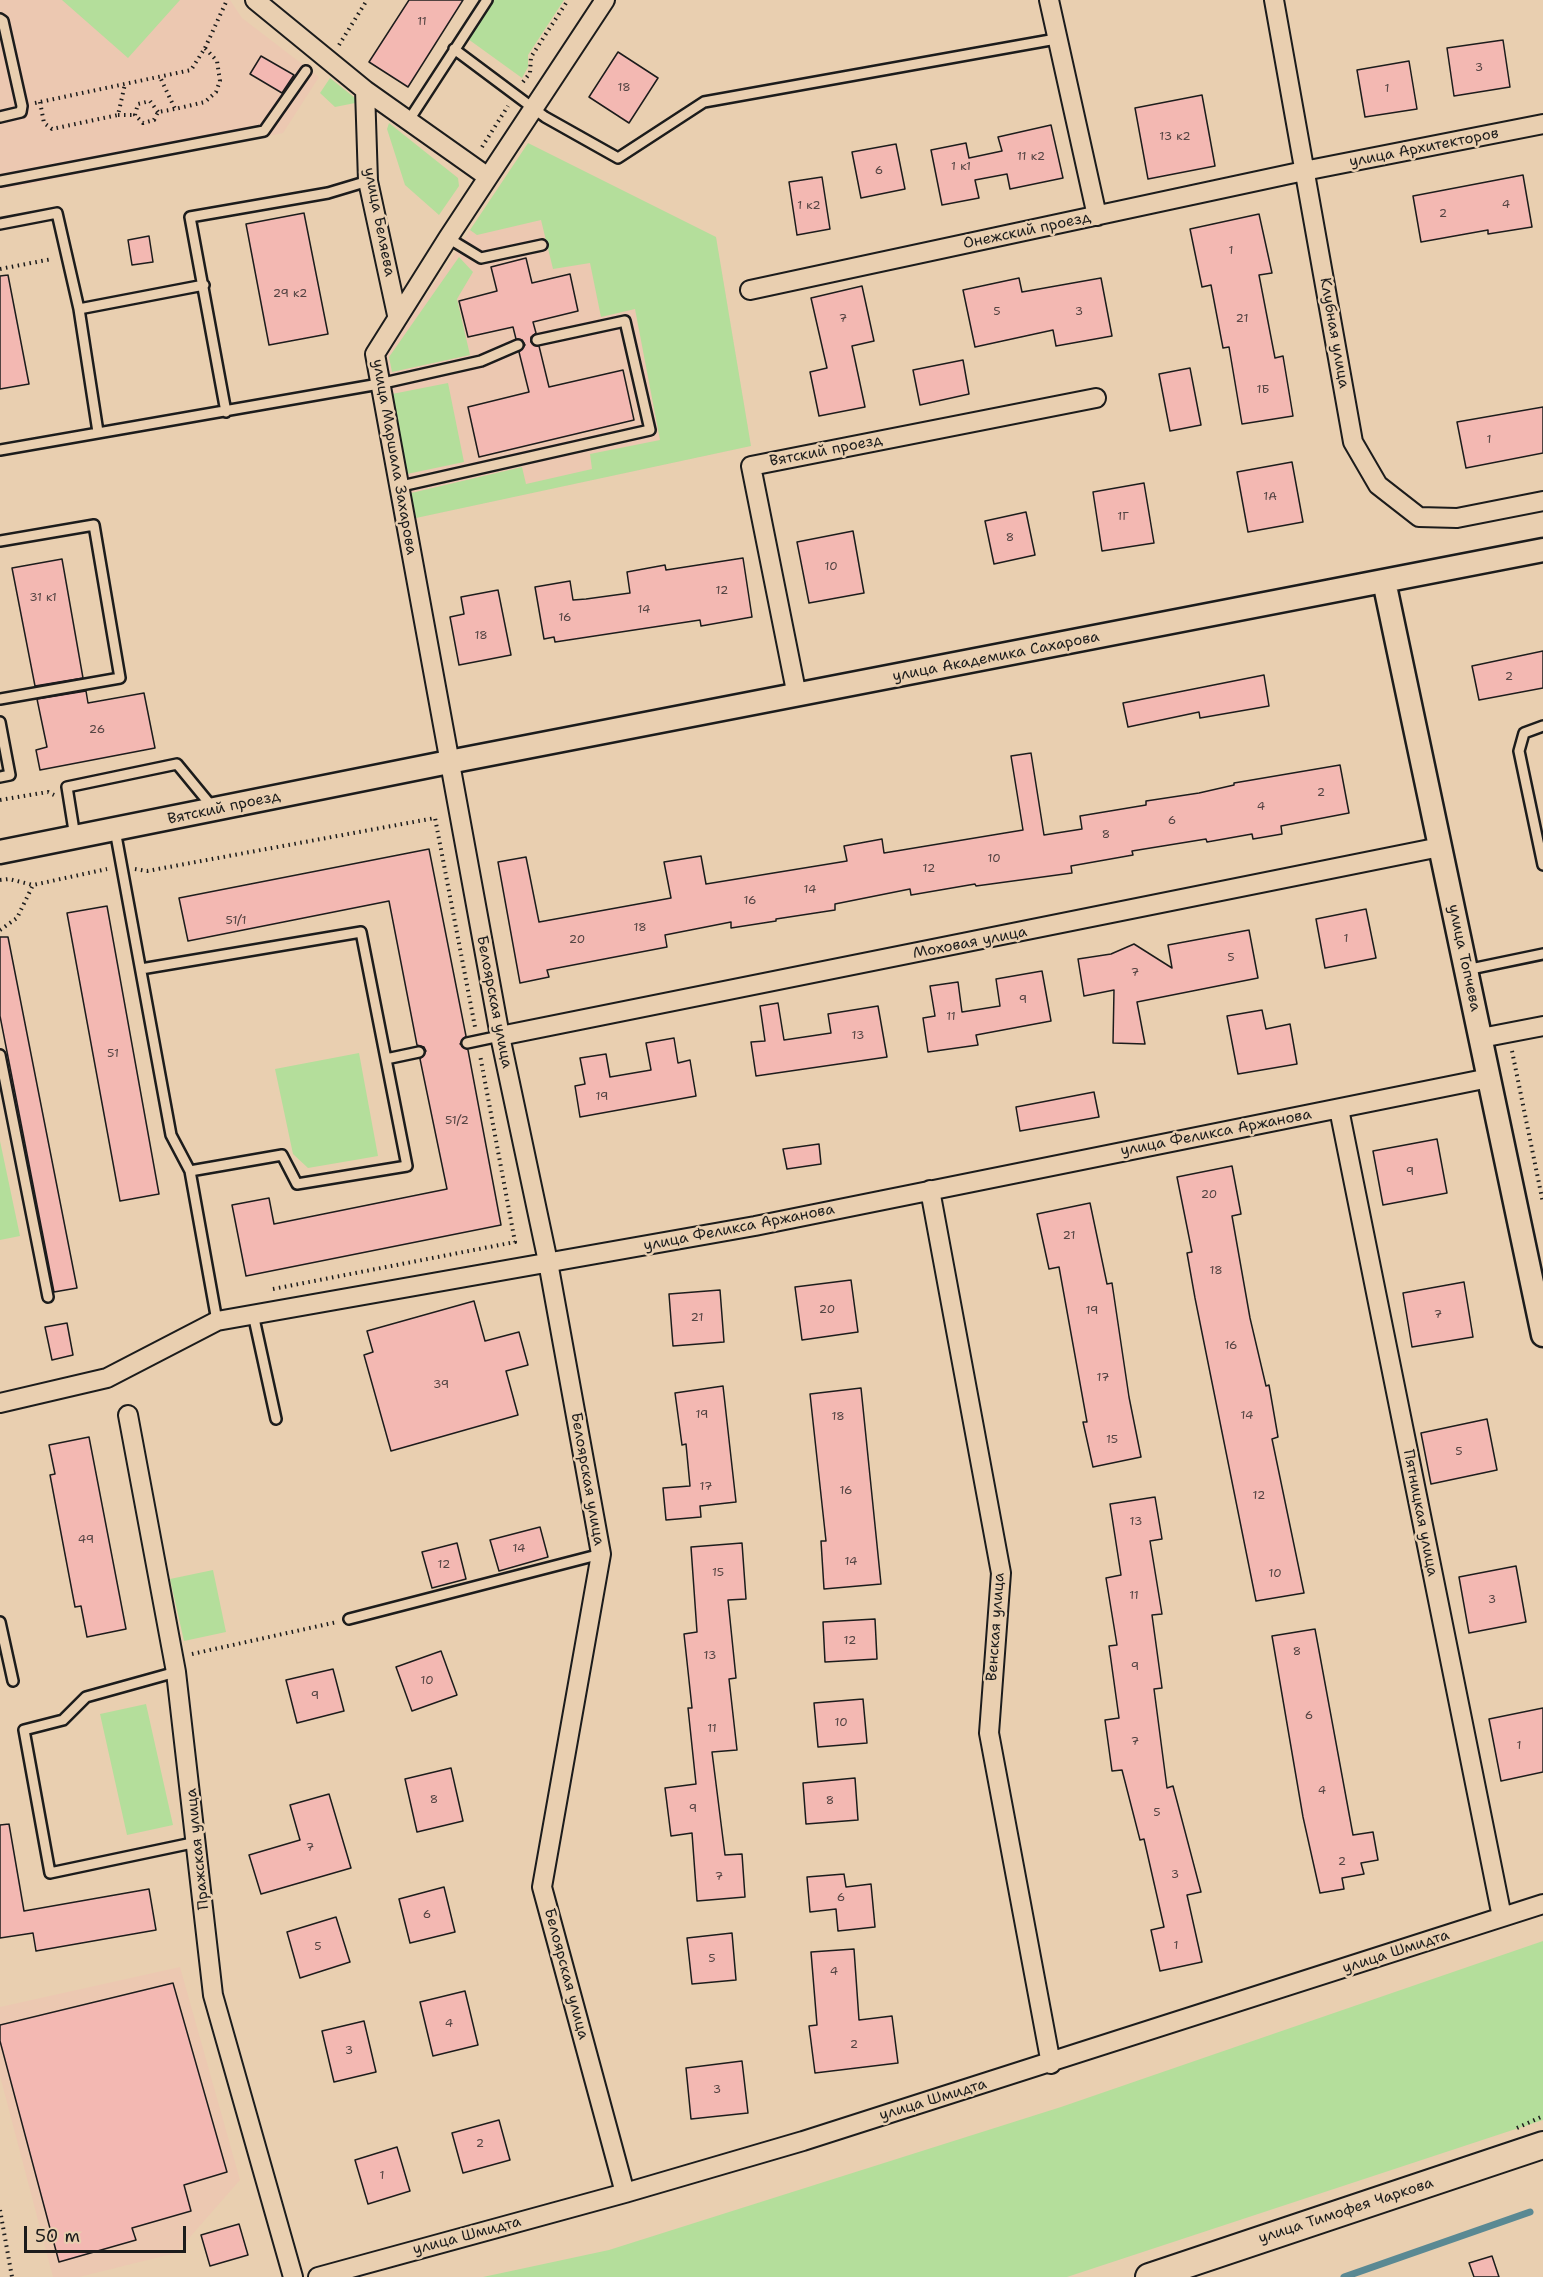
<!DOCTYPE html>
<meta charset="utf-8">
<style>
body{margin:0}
#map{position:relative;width:1543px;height:2277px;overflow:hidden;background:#e9cfb0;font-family:"Shantell Sans",sans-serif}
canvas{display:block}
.scale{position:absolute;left:24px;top:2226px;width:162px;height:27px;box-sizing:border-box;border:3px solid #1c1c1c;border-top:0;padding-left:8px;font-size:18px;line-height:21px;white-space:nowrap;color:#1c1c1c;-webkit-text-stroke:4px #e9cfb0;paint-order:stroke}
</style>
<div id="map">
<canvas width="1543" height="2277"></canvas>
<div class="scale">50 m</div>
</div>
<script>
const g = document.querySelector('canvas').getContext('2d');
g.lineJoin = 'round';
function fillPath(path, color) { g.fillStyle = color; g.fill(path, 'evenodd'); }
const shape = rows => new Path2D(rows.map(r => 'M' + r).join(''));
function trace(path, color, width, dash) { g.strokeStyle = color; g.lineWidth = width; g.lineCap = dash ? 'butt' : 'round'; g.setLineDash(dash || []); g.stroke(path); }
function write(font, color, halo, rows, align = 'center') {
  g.font = font + ' "Shantell Sans",sans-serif'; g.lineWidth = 5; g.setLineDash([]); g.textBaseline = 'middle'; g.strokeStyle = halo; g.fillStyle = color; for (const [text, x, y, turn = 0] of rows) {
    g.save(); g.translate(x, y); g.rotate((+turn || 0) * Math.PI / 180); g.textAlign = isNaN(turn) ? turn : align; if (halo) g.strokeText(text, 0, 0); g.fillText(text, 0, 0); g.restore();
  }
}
fillPath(shape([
 [0,0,230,0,242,18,319,77,283,133,0,190],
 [528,143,716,237,751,446,416,518,385,358],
 [180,1967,240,2180,176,2253,79,2277,53,2277,0,2076,0,2007]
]), '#ecc8b1');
fillPath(shape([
 [62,0,180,0,128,58],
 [494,0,564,0,528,55,528,67,522,78,468,39],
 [330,78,360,102,335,107,320,93],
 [389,123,458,178,459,186,439,215,405,185,387,129],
 [528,143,716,237,751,446,416,518,411,493,522,467,526,484,592,469,590,454,660,440,635,309,601,317,590,263,553,269,541,220,477,235,470,230],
 [459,257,473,272,457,299,470,355,392,372,389,357],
 [448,383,464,462,407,474,392,394],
 [359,1053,378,1156,308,1168,293,1154,275,1069],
 [0,1141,20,1236,0,1240],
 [213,1570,226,1632,184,1641,170,1579],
 [146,1704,173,1825,127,1835,100,1714],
 [1543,1941,1543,2120,1067,2277,483,2277,609,2250,1061,2107]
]), '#b4de9b');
trace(shape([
 [1344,2277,1530,2212]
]), '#5a8993', 7);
const building = shape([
 [409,0,463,0,408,87,369,62,409,0],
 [1503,40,1510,87,1454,96,1447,48,1503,40],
 [618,52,658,78,629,123,589,97,618,52],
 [261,56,294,75,282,93,250,74,261,56],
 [1409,61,1417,109,1365,117,1357,70,1409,61],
 [1202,95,1215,166,1148,179,1135,108,1202,95],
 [1051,125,1063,178,1010,189,1007,174,975,180,979,198,942,205,931,150,966,143,969,158,1002,151,998,137,1051,125],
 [896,144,905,189,861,198,852,152,896,144],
 [1523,175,1532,227,1488,234,1488,230,1421,242,1413,196,1523,175],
 [822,177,830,229,797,235,789,182,822,177],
 [304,213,328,334,269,345,246,224,304,213],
 [1259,214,1272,273,1259,275,1275,358,1283,356,1293,416,1242,424,1229,347,1223,348,1211,285,1202,287,1190,229,1259,214],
 [149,236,153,262,132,265,128,240,149,236],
 [526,258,532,283,570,274,578,311,533,322,536,333,531,337,531,342,539,346,549,387,623,370,634,420,479,457,468,407,529,392,519,352,525,345,522,340,516,339,513,327,468,337,459,301,497,291,491,267,526,258],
 [8,275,29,384,0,389,0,276,8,275],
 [1019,278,1022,292,1101,278,1112,336,1056,346,1053,330,975,347,963,290,1019,278],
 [862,286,874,341,852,346,865,407,819,416,810,372,827,368,811,298,862,286],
 [963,360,969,394,920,405,913,370,963,360],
 [1190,368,1201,425,1170,431,1159,374,1190,368],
 [1543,407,1543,453,1466,468,1457,422,1543,407],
 [1292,462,1303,522,1248,532,1237,472,1292,462],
 [1144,483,1154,543,1102,551,1093,492,1144,483],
 [1026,512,1035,555,994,564,985,521,1026,512],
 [853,531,864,593,809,603,797,542,853,531],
 [743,558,752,617,701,626,700,620,555,642,554,637,544,639,535,587,570,581,573,600,586,599,630,593,627,572,665,565,666,570,743,558],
 [62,559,83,678,35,686,12,568,62,559],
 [498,590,511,655,459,665,450,617,464,614,461,597,498,590],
 [1543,651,1543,688,1479,700,1472,666,1543,651],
 [1264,675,1269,706,1200,718,1199,712,1128,727,1123,703,1264,675],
 [86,691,88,703,144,693,155,748,40,770,36,750,47,747,37,699,86,691],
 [1031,753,1044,835,1082,829,1080,816,1146,805,1146,801,1199,793,1234,785,1234,783,1340,765,1349,813,1281,826,1282,834,1253,839,1252,834,1207,842,1206,839,1132,851,1133,855,1071,866,1072,873,976,886,975,884,911,895,910,889,835,904,835,910,776,919,776,921,731,928,731,922,665,935,667,947,547,970,549,977,520,983,498,862,526,857,539,922,671,898,664,862,701,856,706,884,847,861,844,846,882,839,884,853,1023,830,1011,756,1031,753],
 [429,849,466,1036,460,1044,468,1050,501,1225,246,1276,232,1205,269,1198,274,1224,447,1189,420,1059,426,1051,424,1047,417,1045,389,901,188,941,179,898,429,849],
 [107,906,159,1194,120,1201,67,913,107,906],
 [1366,909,1376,958,1325,968,1316,919,1366,909],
 [1249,930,1258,978,1137,1002,1145,1044,1113,1043,1114,990,1084,996,1078,959,1111,954,1134,944,1172,968,1168,945,1249,930],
 [0,937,8,937,77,1288,54,1292,0,1016,0,937],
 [1042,971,1051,1021,976,1035,978,1045,928,1052,923,1018,935,1016,930,986,958,982,962,1012,1000,1006,996,979,1042,971],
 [778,1003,784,1040,831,1033,828,1014,878,1006,887,1057,756,1076,751,1042,765,1041,760,1006,778,1003],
 [1262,1010,1266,1029,1290,1024,1297,1064,1238,1074,1227,1016,1262,1010],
 [674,1038,678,1063,690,1060,696,1096,580,1117,575,1086,585,1084,580,1058,606,1054,610,1077,651,1070,646,1043,674,1038],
 [1094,1092,1099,1117,1020,1131,1016,1107,1094,1092],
 [1437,1139,1447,1193,1383,1205,1373,1151,1437,1139],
 [819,1144,821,1164,787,1169,783,1149,819,1144],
 [1232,1166,1241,1214,1232,1216,1250,1318,1266,1386,1269,1385,1278,1437,1272,1439,1304,1593,1256,1601,1195,1298,1187,1253,1192,1252,1177,1177,1232,1166],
 [1090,1203,1107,1284,1112,1283,1129,1397,1141,1457,1093,1467,1083,1422,1087,1422,1059,1267,1049,1269,1037,1214,1090,1203],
 [851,1280,858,1332,802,1340,795,1287,851,1280],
 [1464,1282,1473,1337,1412,1347,1403,1293,1464,1282],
 [720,1290,724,1342,673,1346,669,1294,720,1290],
 [474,1301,485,1341,519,1332,528,1365,506,1371,518,1415,391,1451,364,1355,373,1352,367,1331,474,1301],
 [67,1323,73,1355,52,1360,45,1327,67,1323],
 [723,1386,736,1502,700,1506,701,1517,666,1520,663,1488,690,1486,686,1444,682,1445,675,1393,723,1386],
 [861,1388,881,1584,824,1589,821,1541,826,1541,810,1394,861,1388],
 [1487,1419,1497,1470,1431,1484,1421,1433,1487,1419],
 [89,1437,126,1629,87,1637,81,1606,75,1607,50,1475,55,1474,49,1445,89,1437],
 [1155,1497,1162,1539,1150,1541,1162,1614,1152,1615,1162,1688,1154,1689,1167,1788,1173,1786,1201,1892,1187,1895,1202,1962,1160,1971,1151,1930,1164,1927,1144,1839,1140,1840,1122,1770,1112,1771,1105,1720,1119,1718,1109,1646,1117,1645,1106,1578,1121,1575,1110,1504,1155,1497],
 [540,1527,548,1557,499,1571,490,1540,540,1527],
 [457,1543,466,1579,432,1588,422,1552,457,1543],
 [742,1543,746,1599,728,1600,736,1678,729,1679,737,1750,712,1752,725,1855,742,1854,745,1897,697,1901,692,1833,671,1836,665,1788,696,1784,688,1708,692,1708,684,1634,697,1632,691,1547,742,1543],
 [1516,1566,1526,1622,1469,1633,1459,1577,1516,1566],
 [875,1619,877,1659,825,1662,823,1622,875,1619],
 [1315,1629,1353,1835,1373,1832,1378,1860,1361,1863,1364,1874,1342,1878,1344,1889,1320,1893,1303,1817,1272,1636,1315,1629],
 [441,1651,457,1695,412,1711,396,1667,441,1651],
 [333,1669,344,1711,297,1723,286,1680,333,1669],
 [863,1699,867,1743,818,1747,814,1703,863,1699],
 [1543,1708,1543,1772,1501,1781,1489,1719,1543,1708],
 [451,1768,463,1821,417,1832,405,1779,451,1768],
 [855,1778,858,1820,806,1824,803,1783,855,1778],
 [329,1794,351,1868,261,1894,249,1855,300,1840,290,1805,329,1794],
 [9,1824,24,1911,149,1889,156,1930,36,1951,33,1933,0,1938,0,1825,9,1824],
 [844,1874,846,1887,871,1884,875,1927,838,1931,836,1909,810,1912,807,1877,844,1874],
 [444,1887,455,1932,410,1943,399,1899,444,1887],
 [336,1917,350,1962,300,1978,287,1932,336,1917],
 [732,1933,736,1980,692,1984,687,1938,732,1933],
 [854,1949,859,2020,892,2016,898,2063,815,2073,809,2026,817,2025,811,1952,854,1949],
 [173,1983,227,2172,184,2185,191,2211,132,2228,136,2240,59,2262,0,2041,0,2025,173,1983],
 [465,1991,478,2045,433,2056,420,2002,465,1991],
 [364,2021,376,2072,334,2082,322,2031,364,2021],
 [742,2061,748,2113,691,2119,686,2068,742,2061],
 [499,2120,510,2160,463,2173,452,2133,499,2120],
 [397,2147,410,2191,368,2204,355,2160,397,2147],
 [239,2224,248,2255,210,2266,201,2235,239,2224],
 [1492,2256,1499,2277,1474,2277,1469,2263,1492,2256]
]);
fillPath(building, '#f3b8b2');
trace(building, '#1c1c1c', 1.5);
const service = shape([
 [0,19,3,21,22,106,21,112,0,117],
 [454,49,545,117,618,158,704,102,1056,39],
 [409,120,487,0],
 [0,181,264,131,306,71],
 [0,224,57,213,79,309,98,432],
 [448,238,481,258,542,245],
 [79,309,204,285],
 [226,412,190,217,328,193,368,181],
 [0,450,379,384,481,361,518,345],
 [397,487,650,430,625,321,537,340],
 [0,541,94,525,120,678,0,699],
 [0,722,10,775,0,777],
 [1543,726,1524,733,1519,751,1543,865],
 [115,830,171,1135,190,1171],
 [75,837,67,787,177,764,214,809],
 [141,969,361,932,407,1166,297,1184,282,1155,190,1171,217,1321],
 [1466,970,1543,954],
 [467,1043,500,1036],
 [0,1055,48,1297],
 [386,1059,419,1052],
 [253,1314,276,1419],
 [349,1619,601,1554],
 [0,1622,13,1681],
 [176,1672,86,1697,63,1720,24,1730,50,1873,197,1842]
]);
const minor = shape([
 [255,0,365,90,368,181,397,315],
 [605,0,448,238,375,354,500,1036,548,1262,601,1554,542,1887,625,2193],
 [1049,0,1097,216],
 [1274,0,1353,442,1378,485,1419,517,1457,518,1543,501],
 [365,90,488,177],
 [750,290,1304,171,1543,124],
 [797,696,751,466,1096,398],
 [500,1036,1440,847],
 [1481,1038,1543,1026],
 [1339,1109,1502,1917],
 [930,1190,1001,1573,989,1733,1051,2064],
 [0,1403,107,1378,217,1321,755,1226,1489,1078],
 [128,1415,176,1672,213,1995,293,2277],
 [318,2277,625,2193,803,2141,1543,1904]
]);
const tertiary = shape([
 [1384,581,1543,1335],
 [0,852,449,762,1543,550]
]);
const secondary = shape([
 [1149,2277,1543,2145]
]);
trace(service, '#1c1c1c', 14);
trace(minor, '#1c1c1c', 22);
trace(tertiary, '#1c1c1c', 27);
trace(secondary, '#1c1c1c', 30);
trace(shape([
 [339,45,367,0],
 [205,48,227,0],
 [523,82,530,73,531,57,568,0],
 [40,102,44,123,52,129,118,115,125,84],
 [35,103,191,70,205,48,217,61,220,81,216,92,205,102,175,109,160,77],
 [158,112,150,101,138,104,135,115,143,123,154,120,158,112,175,109],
 [118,115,135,115],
 [482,147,508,106],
 [0,269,52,259],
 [0,800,48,792,54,795],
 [135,869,147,871,435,818,475,1027],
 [0,880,9,879,33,885],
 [0,930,17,918,33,885,107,869],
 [1512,1051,1543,1203],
 [273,1289,515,1242,480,1055],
 [192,1654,337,1622],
 [1517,2128,1543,2116],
 [0,2210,12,2277]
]), '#1c1c1c', 4, [1.5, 4.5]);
trace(service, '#e9cfb0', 9);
trace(minor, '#e9cfb0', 18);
trace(tertiary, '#e9cfb0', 22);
trace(secondary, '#e9cfb0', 26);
write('12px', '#524342', null, [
 ["11",422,22],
 ["3",1479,68],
 ["18",624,88],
 ["1",1387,89],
 ["13 к2",1175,137],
 ["11 к2",1031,157],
 ["1 к1",961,167],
 ["6",879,171],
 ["4",1506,205],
 ["1 к2",809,206],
 ["2",1443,214],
 ["1",1231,251],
 ["29 к2",290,294],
 ["5",997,312],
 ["3",1079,312],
 ["7",843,319],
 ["21",1242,319],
 ["1Б",1263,390],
 ["1",1489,440],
 ["1А",1270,497],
 ["1Г",1123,517],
 ["8",1010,538],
 ["10",831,567],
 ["12",722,591],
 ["31 к1",43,598],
 ["14",644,610],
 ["16",565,618],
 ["18",481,636],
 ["2",1509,677],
 ["26",97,730],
 ["2",1321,793],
 ["4",1261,807],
 ["6",1172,821],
 ["8",1106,835],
 ["10",994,859],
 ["12",929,869],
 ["14",810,890],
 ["16",750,901],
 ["51/1",236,921],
 ["18",640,928],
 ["1",1346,939],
 ["20",577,940],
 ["5",1231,958],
 ["7",1135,973],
 ["9",1023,1000],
 ["11",951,1017],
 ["13",858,1036],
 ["51",113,1054],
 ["19",602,1097],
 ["51/2",457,1121],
 ["9",1410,1172],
 ["20",1209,1195],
 ["21",1069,1236],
 ["18",1216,1271],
 ["20",827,1310],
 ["19",1092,1311],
 ["7",1438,1315],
 ["21",697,1318],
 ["16",1231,1346],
 ["17",1103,1378],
 ["39",441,1385],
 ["19",702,1415],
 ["14",1247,1416],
 ["18",838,1417],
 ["15",1112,1440],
 ["5",1459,1452],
 ["17",706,1487],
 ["16",846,1491],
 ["12",1259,1496],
 ["13",1136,1522],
 ["49",86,1540],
 ["14",519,1549],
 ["14",851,1562],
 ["12",444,1565],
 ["15",718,1573],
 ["10",1275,1574],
 ["11",1134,1596],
 ["3",1492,1600],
 ["12",850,1641],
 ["8",1297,1652],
 ["13",710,1656],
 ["9",1135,1667],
 ["10",427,1681],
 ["9",315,1696],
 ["6",1309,1716],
 ["10",841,1723],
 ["11",712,1729],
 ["7",1135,1742],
 ["1",1519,1746],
 ["4",1322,1791],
 ["8",434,1800],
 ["8",830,1801],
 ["9",693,1809],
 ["5",1157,1813],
 ["7",310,1848],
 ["2",1342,1862],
 ["3",1175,1875],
 ["7",719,1877],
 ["6",841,1898],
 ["6",427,1915],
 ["1",1176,1946],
 ["5",318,1947],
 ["5",712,1959],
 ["4",834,1972],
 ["4",449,2024],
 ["2",854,2045],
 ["3",349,2051],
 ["3",717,2090],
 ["2",480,2144],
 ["1",382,2176]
]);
write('15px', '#1c1c1c', '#e9cfb0', [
 ["улица Архитекторов",1424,148,-11],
 ["улица Беляева",379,222,79],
 ["Онежский проезд",1027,231,-12],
 ["Клубная улица",1334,333,80],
 ["Вятский проезд",826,451,-11],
 ["улица Маршала Захарова",394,457,80],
 ["улица Академика Сахарова",996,657,-11],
 ["Вятский проезд",224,808,-12],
 ["Моховая улица",970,943,-11],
 ["улица Топчева",1464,958,78],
 ["Белоярская улица",494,1002,79],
 ["улица Феликса Аржанова",1216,1133,-11],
 ["улица Феликса Аржанова",739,1228,-11],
 ["Белоярская улица",587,1479,80],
 ["Пятницкая улица",1420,1513,79],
 ["Венская улица",996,1627,-86],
 ["Пражская улица",198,1849,-96],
 ["улица Шмидта",1396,1952,-18],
 ["Белоярская улица",566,1974,75],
 ["улица Шмидта",933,2100,-17],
 ["улица Тимофея Чаркова",1346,2211,-18],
 ["улица Шмидта",467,2236,-15]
]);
</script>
